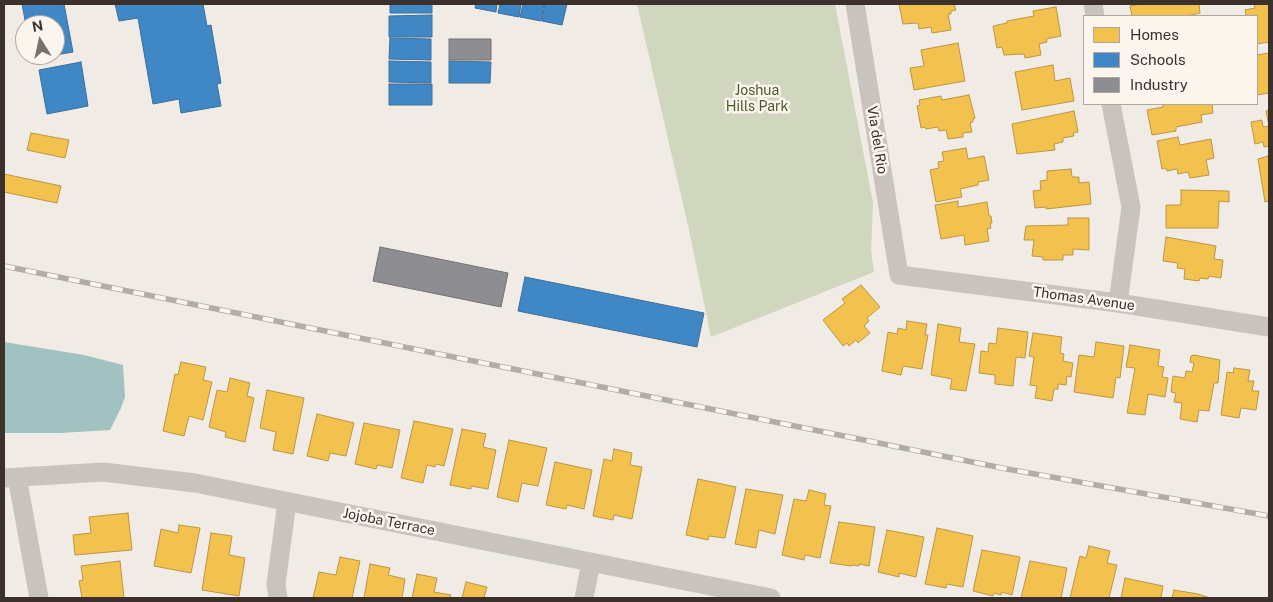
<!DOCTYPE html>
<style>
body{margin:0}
#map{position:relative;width:1273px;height:602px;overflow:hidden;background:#f0ebe5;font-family:"Public Sans",sans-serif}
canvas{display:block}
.frame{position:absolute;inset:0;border:5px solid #3b302b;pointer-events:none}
.legend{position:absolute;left:1083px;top:15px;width:175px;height:90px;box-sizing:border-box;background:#fbf5ee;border:1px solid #aea6a0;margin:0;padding:6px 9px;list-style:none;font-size:15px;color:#3b302b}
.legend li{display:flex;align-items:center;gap:10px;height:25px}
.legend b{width:25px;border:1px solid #aea6a0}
.north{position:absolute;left:15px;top:15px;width:50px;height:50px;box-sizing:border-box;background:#fbf5ee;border:1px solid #aea6a0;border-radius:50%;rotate:350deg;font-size:14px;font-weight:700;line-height:20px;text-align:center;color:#3b302b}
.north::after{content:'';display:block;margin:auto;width:18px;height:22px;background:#7a716c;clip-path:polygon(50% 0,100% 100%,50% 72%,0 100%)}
</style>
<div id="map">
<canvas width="1273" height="602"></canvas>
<div class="frame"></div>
<ul class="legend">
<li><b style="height:14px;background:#f2c14e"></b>Homes</li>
<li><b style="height:14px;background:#3f88c5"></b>Schools</li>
<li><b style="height:14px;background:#8d8d92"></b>Industry</li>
</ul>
<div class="north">N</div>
</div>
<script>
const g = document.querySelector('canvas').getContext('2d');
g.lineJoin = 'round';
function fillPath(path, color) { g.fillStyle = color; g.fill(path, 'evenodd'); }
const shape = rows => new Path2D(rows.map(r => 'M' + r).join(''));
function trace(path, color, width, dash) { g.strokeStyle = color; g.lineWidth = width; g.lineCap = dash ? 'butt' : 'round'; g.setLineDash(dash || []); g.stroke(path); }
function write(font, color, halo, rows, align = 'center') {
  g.font = font + ' "Public Sans",sans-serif'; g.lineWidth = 5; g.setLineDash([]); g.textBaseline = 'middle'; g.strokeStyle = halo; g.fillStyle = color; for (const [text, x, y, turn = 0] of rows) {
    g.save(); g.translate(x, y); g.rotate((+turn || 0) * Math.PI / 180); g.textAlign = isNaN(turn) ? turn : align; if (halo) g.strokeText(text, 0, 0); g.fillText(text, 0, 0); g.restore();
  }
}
fillPath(shape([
 [637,4,835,4,873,203,871,250,874,272,711,337,689,230]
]), '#d1d6bf');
fillPath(shape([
 [4,342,84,355,123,365,125,397,121,408,110,430,60,433,4,433]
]), '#a1c2c1');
const homes = shape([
 [899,4,954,4,956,10,951,11,951,14,948,14,951,30,932,33,931,27,919,29,918,23,903,24,899,4],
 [1141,4,1199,4,1200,13,1187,16,1132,16,1130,6,1141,4],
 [1254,4,1269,4,1269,42,1257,44,1257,16,1246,16,1245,10,1255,8,1254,4],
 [1056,7,1061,36,1046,39,1047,42,1039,44,1041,55,1025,58,1024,54,1004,55,1002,47,997,48,993,26,1007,23,1007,21,1034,16,1033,11,1056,7],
 [958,43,965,81,914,90,910,68,924,66,921,50,958,43],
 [1269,53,1269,93,1257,95,1257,55,1269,53],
 [1053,65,1055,81,1070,78,1074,101,1022,110,1015,72,1053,65],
 [969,95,975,118,973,119,973,122,970,123,972,132,963,133,963,137,948,139,946,130,939,131,938,127,926,129,925,127,921,128,917,106,920,105,919,100,941,96,942,100,969,95],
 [1163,104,1212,104,1213,113,1201,115,1202,122,1176,127,1176,131,1152,135,1147,110,1163,107,1163,104],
 [1269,110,1269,146,1264,147,1263,142,1255,144,1251,122,1262,120,1263,127,1269,126,1266,111,1269,110],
 [1074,111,1078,132,1073,133,1074,136,1063,138,1063,142,1054,144,1055,150,1017,154,1012,124,1074,111],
 [31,133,69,140,65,158,27,150,31,133],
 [1178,137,1180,145,1211,139,1214,158,1206,160,1209,175,1190,178,1188,172,1178,174,1177,169,1167,171,1166,168,1162,169,1157,141,1178,137],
 [966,148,968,159,984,156,989,180,978,182,978,185,960,189,962,197,936,202,930,170,939,168,938,162,944,161,942,152,966,148],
 [1268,156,1269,156,1269,201,1265,202,1258,159,1268,156],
 [1071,169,1072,177,1079,177,1079,183,1089,182,1091,204,1046,209,1046,207,1035,208,1033,191,1041,190,1040,181,1047,180,1047,171,1071,169],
 [4,174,61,186,57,203,4,192,4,174],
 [1181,190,1229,191,1229,202,1219,201,1218,228,1166,228,1166,205,1181,205,1181,190],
 [958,201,958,207,987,202,989,216,991,216,992,223,990,223,991,228,987,229,989,241,965,245,964,235,941,239,935,205,958,201],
 [1068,218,1089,218,1089,250,1073,249,1073,255,1063,255,1063,260,1043,260,1043,257,1032,256,1034,240,1024,240,1026,226,1068,225,1068,218],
 [1166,237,1216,246,1214,259,1223,260,1221,278,1209,276,1208,279,1200,278,1199,281,1184,279,1185,269,1177,268,1178,263,1163,261,1166,237],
 [861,285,880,307,867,318,869,321,864,326,870,333,858,343,856,340,849,346,847,343,843,346,823,320,845,303,842,299,861,285],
 [907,321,927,324,925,335,928,335,922,369,903,366,901,375,882,371,888,332,897,334,898,328,906,330,907,321],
 [938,324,961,328,959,342,975,344,966,391,950,389,952,379,931,375,938,324],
 [998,328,1028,332,1025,358,1016,357,1013,386,995,384,995,375,979,373,981,351,988,352,989,343,996,344,998,328],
 [1033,333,1062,337,1060,353,1064,354,1063,361,1073,363,1071,377,1067,376,1066,385,1058,384,1058,389,1054,389,1052,401,1035,398,1037,386,1030,385,1034,357,1029,356,1033,333],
 [1096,342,1124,346,1120,378,1116,377,1113,398,1074,392,1079,355,1094,357,1096,342],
 [1130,345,1160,350,1158,366,1164,367,1162,377,1168,378,1165,397,1148,394,1145,415,1127,413,1135,368,1126,367,1130,345],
 [1194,355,1220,360,1218,383,1214,383,1209,411,1199,410,1197,422,1180,419,1182,403,1174,402,1176,393,1171,392,1173,376,1185,378,1186,371,1192,372,1194,363,1190,362,1191,356,1194,355],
 [181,362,206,367,203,380,212,382,203,420,189,416,184,436,163,431,175,374,178,375,181,362],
 [1234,368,1250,370,1248,381,1254,381,1252,391,1259,391,1256,410,1241,408,1239,418,1221,415,1227,372,1233,373,1234,368],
 [230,378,250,383,247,396,254,398,245,442,225,437,226,432,209,427,217,390,227,392,230,378],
 [267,390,304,398,293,454,273,450,276,432,260,428,267,390],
 [317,414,354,423,346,456,330,453,328,461,307,456,317,414],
 [414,421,453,429,444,466,436,464,435,467,427,465,423,483,401,478,414,421],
 [364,423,400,430,392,468,377,465,376,469,355,464,364,423],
 [462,429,486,434,483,447,496,450,488,489,471,486,471,489,450,485,462,429],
 [509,440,547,448,538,486,522,483,518,502,497,497,509,440],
 [614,449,632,453,630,465,642,467,632,519,614,515,613,520,593,516,604,459,612,461,614,449],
 [555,462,592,470,584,509,567,505,566,509,546,505,555,462],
 [698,479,736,487,725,538,709,536,708,540,686,535,698,479],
 [746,489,783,495,775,534,759,530,756,548,735,544,746,489],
 [809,490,826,494,824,505,831,506,820,558,805,555,804,560,782,555,794,499,806,501,809,490],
 [128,513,132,550,75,555,73,535,91,533,89,517,128,513],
 [839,522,875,527,869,566,859,564,859,566,852,565,851,566,830,563,839,522],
 [179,525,200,528,191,573,154,566,161,529,178,533,179,525],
 [937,528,973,536,963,587,947,584,946,588,925,584,937,528],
 [887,530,924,537,916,577,899,573,899,577,878,572,887,530],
 [211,533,232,536,229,555,245,558,239,596,202,590,211,533],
 [1089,546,1110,551,1107,563,1117,565,1109,598,1070,598,1080,556,1086,558,1089,546],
 [982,550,1020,557,1012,595,1002,592,1001,595,994,593,993,596,973,591,982,550],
 [340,557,360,561,352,598,313,598,319,572,336,575,340,557],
 [120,561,124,598,82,598,79,581,83,580,81,566,120,561],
 [1030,561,1067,568,1061,598,1021,598,1030,561],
 [370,564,390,568,388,575,405,579,402,598,364,598,370,564],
 [417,574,437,578,434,592,451,595,450,598,412,598,417,574],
 [1125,578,1163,586,1161,598,1121,598,1125,578],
 [466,582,487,587,484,598,462,598,466,582],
 [1174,590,1198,594,1210,598,1172,598,1174,590]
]);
fillPath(homes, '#f2c14e');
trace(homes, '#bb9644', 1);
const schools = shape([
 [22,4,64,4,73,52,32,59,31,55,55,55,55,25,26,25,22,4],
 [115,4,203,4,207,26,211,25,221,83,217,84,221,106,181,113,179,99,153,104,138,18,119,21,115,4],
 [390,4,432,4,432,13,390,13,390,4],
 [476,4,497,4,496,12,475,8,476,4],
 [500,4,521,4,519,17,498,13,500,4],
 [523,4,544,4,541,21,520,17,523,4],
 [545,4,567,4,562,25,542,21,545,4],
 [432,15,432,37,389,37,389,16,432,15],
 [390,38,431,39,431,60,389,59,390,38],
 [389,61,431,62,431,83,389,82,389,61],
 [449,61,491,62,490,83,449,83,449,61],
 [81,62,88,106,47,114,39,70,81,62],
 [389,84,432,84,432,105,389,105,389,84],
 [525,277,704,313,697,347,518,311,525,277]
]);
fillPath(schools, '#3f88c5');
trace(schools, '#3e6e97', 1);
const industry = shape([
 [449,39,491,39,491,60,449,60,449,39],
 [380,247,508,273,501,307,373,281,380,247]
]);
fillPath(industry, '#8d8d92');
trace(industry, '#747173', 1);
trace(shape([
 [855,4,899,275,1118,303,1269,327],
 [1093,4,1095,16],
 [1111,104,1131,207,1118,303],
 [17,477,39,598],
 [4,478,103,472,195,483,771,598],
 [278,598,276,584,287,502],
 [584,598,591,562]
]), '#c9c3be', 19);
const rail = shape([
 [4,266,1007,469,1269,516]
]);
trace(rail, '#b1aca8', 5.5);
trace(rail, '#fbf5ee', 4, [11]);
write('14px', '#4a5a2e', '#fbf5ee', [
 ["Joshua",757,91],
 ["Hills Park",757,107]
]);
write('14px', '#3b302b', '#fbf5ee', [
 ["Via del Rio",877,140,81],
 ["Thomas Avenue",1084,299,8],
 ["Jojoba Terrace",389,522,11]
]);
</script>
